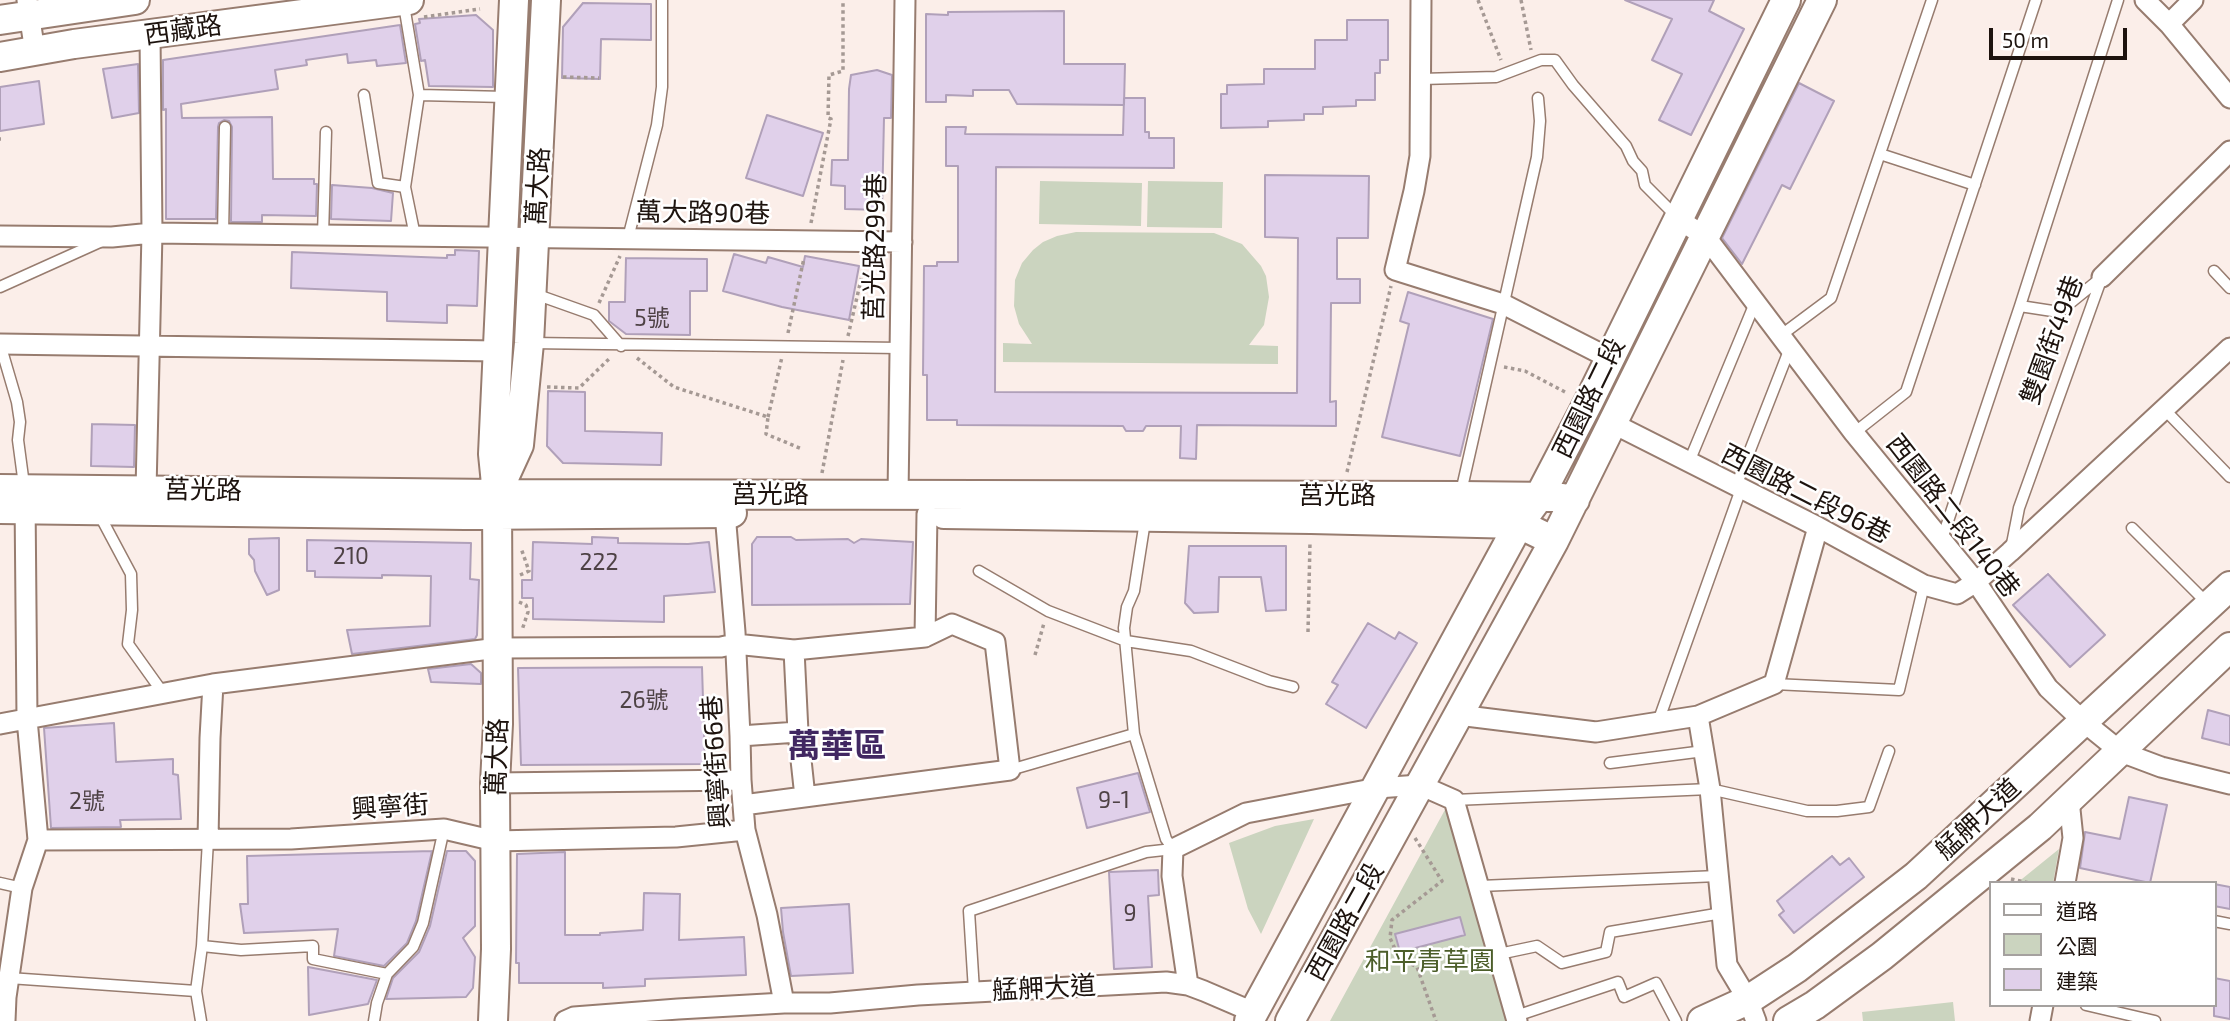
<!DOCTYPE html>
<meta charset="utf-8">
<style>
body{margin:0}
#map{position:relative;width:2230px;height:1021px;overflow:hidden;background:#fbeee9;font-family:"Exo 2","Noto Sans TC",sans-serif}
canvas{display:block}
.legend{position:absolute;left:1989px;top:881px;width:228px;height:126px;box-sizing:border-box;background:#fff;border:2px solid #a5a19f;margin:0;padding:9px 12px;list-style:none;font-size:21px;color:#1d130e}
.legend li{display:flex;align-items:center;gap:14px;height:35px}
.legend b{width:35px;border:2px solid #a5a19f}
.scale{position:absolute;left:1989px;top:28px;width:138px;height:32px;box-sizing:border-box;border:4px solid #1d130e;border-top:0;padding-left:9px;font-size:21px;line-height:24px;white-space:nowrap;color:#1d130e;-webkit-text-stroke:5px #fff;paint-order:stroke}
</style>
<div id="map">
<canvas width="2230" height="1021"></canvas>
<ul class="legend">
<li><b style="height:9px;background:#fff"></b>道路</li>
<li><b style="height:19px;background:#cbd4bf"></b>公園</li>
<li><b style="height:19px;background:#e0d0ea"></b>建築</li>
</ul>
<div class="scale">50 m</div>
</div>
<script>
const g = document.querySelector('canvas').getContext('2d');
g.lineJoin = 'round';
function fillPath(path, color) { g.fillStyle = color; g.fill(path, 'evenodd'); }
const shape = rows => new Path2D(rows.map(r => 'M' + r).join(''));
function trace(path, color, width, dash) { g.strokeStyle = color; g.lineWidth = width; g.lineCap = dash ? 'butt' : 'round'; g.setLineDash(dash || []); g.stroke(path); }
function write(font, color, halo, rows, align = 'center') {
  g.font = font + ' "Exo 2","Noto Sans TC",sans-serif'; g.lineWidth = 5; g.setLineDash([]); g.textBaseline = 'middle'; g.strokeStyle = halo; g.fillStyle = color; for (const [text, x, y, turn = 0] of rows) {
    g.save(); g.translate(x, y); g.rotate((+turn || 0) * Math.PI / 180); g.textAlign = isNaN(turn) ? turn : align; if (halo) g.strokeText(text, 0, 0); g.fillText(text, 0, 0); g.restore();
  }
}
fillPath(shape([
 [1040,181,1142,183,1141,226,1039,224],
 [1148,181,1223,182,1222,228,1147,227],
 [1076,232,1214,233,1242,244,1261,266,1266,276,1269,297,1264,325,1249,345,1278,346,1278,364,1003,362,1003,343,1032,344,1019,324,1014,306,1015,280,1022,263,1033,250,1043,242,1057,236],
 [1447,806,1507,1021,1330,1021],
 [1314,819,1261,934,1248,909,1229,843,1275,826],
 [2059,849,2053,883,2017,883],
 [1953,1002,1955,1021,1863,1021,1862,1012]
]), '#cbd4bf');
const building = shape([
 [1625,0,1714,0,1709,11,1744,29,1691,135,1659,120,1682,74,1652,60,1672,19,1625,0],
 [583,3,651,4,651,40,601,39,600,79,562,78,563,27,583,3],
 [1064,11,1064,64,1125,64,1124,105,1017,104,1009,90,973,90,973,96,946,95,946,102,926,102,926,14,948,15,948,12,1064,11],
 [476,15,493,30,493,87,429,86,425,60,421,61,415,24,420,23,419,19,476,15],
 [1347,20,1388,20,1388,60,1380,60,1380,73,1375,73,1375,100,1356,100,1356,106,1323,107,1323,114,1304,114,1304,120,1268,121,1268,127,1221,128,1221,94,1227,94,1227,85,1264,84,1264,69,1315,69,1315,40,1347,40,1347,20],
 [400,25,406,63,377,66,376,60,348,63,347,54,306,60,307,65,275,70,278,89,181,104,182,118,272,117,273,179,314,179,314,184,317,184,316,216,262,215,262,222,231,222,232,127,229,121,224,120,219,123,218,127,216,219,166,219,166,109,163,110,163,60,400,25],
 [138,64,139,113,112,118,103,69,138,64],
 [877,70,892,75,891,118,884,118,882,210,845,209,845,186,831,185,832,160,848,160,849,89,851,75,877,70],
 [39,81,44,124,0,131,0,87,39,81],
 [1799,83,1834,101,1790,189,1782,185,1742,264,1722,238,1799,83],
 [1124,98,1145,98,1145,132,1149,132,1149,138,1174,138,1174,168,996,167,995,392,1297,393,1298,238,1265,237,1265,175,1369,176,1368,238,1337,238,1337,279,1360,279,1360,303,1331,303,1330,402,1336,401,1336,426,1197,425,1196,459,1180,458,1181,426,1146,426,1143,431,1126,431,1123,426,957,425,957,420,927,420,927,375,923,375,924,266,937,266,937,262,958,262,958,166,946,166,946,127,966,127,965,134,1123,135,1124,98],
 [767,115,823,133,803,196,746,178,767,115],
 [332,185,372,188,393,193,391,221,331,219,332,185],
 [455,250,479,251,477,306,447,305,447,323,387,321,387,292,291,288,292,252,447,258,447,255,455,255,455,250],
 [734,254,766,263,768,257,803,267,805,256,859,266,849,320,782,307,723,291,734,254],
 [626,258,707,259,707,291,690,291,690,335,626,334,609,321,609,302,625,302,626,258],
 [1408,292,1493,319,1460,456,1382,437,1409,324,1400,321,1408,292],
 [548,391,585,392,585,431,662,433,661,465,563,463,547,446,548,391],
 [92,424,135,425,134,467,91,466,92,424],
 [592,537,618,538,618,543,688,544,709,542,715,592,664,596,664,622,533,619,533,598,522,598,522,580,532,580,533,542,592,544,592,537],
 [757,537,791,537,796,540,848,539,854,543,861,539,913,542,910,604,752,605,752,544,757,537],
 [279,538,279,590,267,595,255,571,254,560,249,554,249,539,279,538],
 [307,540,471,543,470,579,479,580,477,635,475,639,352,654,347,630,430,626,431,576,382,575,382,578,315,577,315,571,307,571,307,540],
 [1189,546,1286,546,1286,610,1266,611,1261,577,1219,577,1218,612,1194,613,1185,603,1189,546],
 [2048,574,2105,635,2070,667,2013,605,2048,574],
 [1368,623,1395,639,1399,632,1417,643,1366,728,1326,704,1338,685,1332,682,1368,623],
 [471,664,481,673,481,684,431,682,428,669,471,664],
 [702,667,705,764,521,765,518,668,702,667],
 [2208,710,2230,716,2230,745,2202,738,2208,710],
 [114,723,116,762,173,759,173,774,178,775,181,819,120,820,121,827,51,828,44,728,114,723],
 [1138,773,1150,812,1087,828,1077,788,1138,773],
 [2129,797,2167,805,2150,883,2080,868,2085,832,2120,839,2129,797],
 [432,851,416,921,407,943,384,966,334,956,338,929,244,933,240,904,248,904,247,856,432,851],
 [447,851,466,851,475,861,475,926,463,938,475,957,473,988,466,997,386,999,393,978,419,952,430,926,447,851],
 [565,852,565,935,600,935,600,933,643,930,644,893,680,894,679,940,744,937,746,975,645,979,645,986,603,988,603,983,519,983,519,963,516,963,517,854,565,852],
 [1832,856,1840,865,1849,858,1864,877,1794,933,1779,915,1784,911,1777,901,1832,856],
 [1158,870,1159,895,1148,896,1152,967,1114,969,1109,872,1158,870],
 [2214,884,2230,887,2230,909,2214,906,2214,884],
 [849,904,853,973,791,976,783,932,781,908,849,904],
 [1460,917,1465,935,1400,952,1395,934,1460,917],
 [308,967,377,980,368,1004,309,1015,308,967],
 [2214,978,2230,981,2230,1019,2214,1016,2214,978]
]);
fillPath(building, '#e0d0ea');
trace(building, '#b0a0b9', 2);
const lane = shape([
 [404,5,419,95,405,187,415,236],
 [1421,79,1496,77,1541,60,1555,60,1573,85,1626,146,1633,161,1642,171,1645,185,1676,216],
 [364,95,378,183,405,187],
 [419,95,506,97],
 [1880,154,1975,185],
 [223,235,225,127],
 [323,235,326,132],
 [628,238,657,125,662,87,662,0],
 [2214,271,2230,288],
 [0,287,102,241],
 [535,294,594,315,621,346],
 [2020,306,2059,312,2101,278],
 [1780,336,1831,298,1932,0],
 [530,343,900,348],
 [0,344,17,402,20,422,18,440,24,485],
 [2164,409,2230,477],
 [1854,433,1906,392,2036,0],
 [1689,462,1755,303],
 [1736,486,1790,348],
 [1461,492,1537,157,1540,121,1538,98],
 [99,514,131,574,132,610,128,644,163,693],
 [1145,521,1134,591,1127,607,1124,628,1134,734,1166,839,1173,849],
 [2132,528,2209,605],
 [1942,539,2020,306,2118,0],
 [2011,549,2019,508,2102,277],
 [979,571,1048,611,1126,641,1191,651,1269,681,1293,687],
 [1774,684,1899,690,1924,585],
 [1658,722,1741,489],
 [1610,763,1704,751],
 [1010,770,1134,734],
 [1454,800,1710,789,1807,811,1837,811,1869,807,1889,751],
 [0,883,22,888],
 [1480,886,1718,876],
 [2214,921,2230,924],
 [202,946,241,950,313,946,313,959,387,974],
 [1499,954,1537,946,1562,963,1606,952,1610,932,1722,913],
 [9,978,196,991],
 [974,991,969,911,1146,852,1173,849],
 [2086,1005,2155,1021],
 [1516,1016,1618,982,1624,997,1656,983,1676,1021],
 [201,1021,196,991,202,946,208,840],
 [374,1021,377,1003,387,974,413,947,423,923,444,829]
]);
const street = shape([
 [27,0,35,52],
 [1421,0,1420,156,1414,191,1395,270,1503,304,1609,358],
 [2145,0,2169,24,2230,98],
 [2169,24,2193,0],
 [1678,219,1706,237,1854,433,1976,582,2048,688,2084,722,2121,752,2161,767,2230,784],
 [0,236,112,237,152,233,902,242],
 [2102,277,2230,151],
 [0,344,498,351],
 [1614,424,1818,527,1924,585,1957,594,1976,582,2010,552,2230,348],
 [146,490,152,233,150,34],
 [898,495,905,0],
 [725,513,735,632,740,736,741,780,745,830,767,915,784,1003],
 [794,650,798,732,805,797],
 [1458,715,1596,732,1698,716,1774,684,1818,527],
 [1698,716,1710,789,1727,965,1748,1000,1756,1021],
 [0,724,213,684,498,648,721,647,735,644,794,650,925,637,927,514],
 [740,736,798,732],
 [495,783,741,780],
 [743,805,1010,770,995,642,952,624,925,637],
 [38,840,291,839,444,829,495,841,676,837,745,830],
 [208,840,210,738,213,684],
 [2065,883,2073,838,2069,800],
 [1188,985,1172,876,1173,849,1246,813,1377,788,1420,785,1454,800,1517,1021],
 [5,1021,6,997,22,888,38,840,27,719,25,498],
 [565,1021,574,1017,678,1009,784,1003,830,1003,918,995,1166,982,1188,985,1204,991,1253,1012],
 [2040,1021,2043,1005]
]);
const secondary = shape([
 [0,20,135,0],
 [0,57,74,44,409,0],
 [0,489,497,494,1460,496,1556,497,1575,500],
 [498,491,519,445,529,343,546,0],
 [0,509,465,515,732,513],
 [944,514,1311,519,1519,524,1554,541],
 [493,1021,496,949,495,783,498,724,497,494,493,454,514,0],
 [1249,1021,1519,524,1539,497,1588,403,1786,0],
 [1290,1021,1554,541,1822,0],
 [1702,1021,1748,1000,1797,968,1916,876,2230,586],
 [1788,1021,1815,1005,1882,956,2040,827,2230,647]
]);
trace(lane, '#977c6f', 13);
trace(street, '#977c6f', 23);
trace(secondary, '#977c6f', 32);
trace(shape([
 [1478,0,1501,60],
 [1521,0,1531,50],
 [424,17,480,9],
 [563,77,599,78],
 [0,139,1,139],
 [811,223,831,119,828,118,829,75,843,71,843,0],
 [599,303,620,256],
 [788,333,804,258],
 [848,336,866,258],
 [637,358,674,387,768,417,766,434,802,449],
 [1504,367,1525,371,1567,393],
 [547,387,579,388,611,357],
 [768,417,782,357],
 [1347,472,1391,286],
 [822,473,843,360],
 [520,575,529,571,521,548],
 [519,602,526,605,528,612,522,630],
 [1308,632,1310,542],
 [1035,655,1044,623],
 [1415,838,1442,881,1392,920,1390,938,1399,958,1417,967,1436,1021],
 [2011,879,2029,883]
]), '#a59994', 3.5, [3.5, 3.5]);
trace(lane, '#fff', 10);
trace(street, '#fff', 19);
trace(secondary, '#fff', 28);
write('23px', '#4e4245', null, [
 ["5號",652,318],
 ["210",351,556],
 ["222",599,562],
 ["26號",644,700],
 ["9-1",1114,800],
 ["2號",87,801],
 ["9",1130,913]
]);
write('26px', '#1d130e', '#fff', [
 ["西藏路",183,30,-8],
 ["萬大路",538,186,-87],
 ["萬大路90巷",703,213,1],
 ["莒光路299巷",875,247,-89],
 ["雙園街49巷",2052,340,-70],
 ["西園路二段",1589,398,-64],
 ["莒光路",203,490,1],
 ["莒光路",770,494],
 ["西園路二段96巷",1806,494,27],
 ["莒光路",1337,495],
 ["西園路二段140巷",1953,516,52],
 ["萬大路",497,757,-88],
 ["興寧街66巷",716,762,-94],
 ["興寧街",390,807,-4],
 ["艋舺大道",1978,819,-43],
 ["西園路二段",1345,922,-61],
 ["艋舺大道",1044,988,-3]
]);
write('26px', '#4c5e2a', '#fff', [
 ["和平青草園",1430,961]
]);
write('bold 33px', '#412761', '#fff', [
 ["萬華區",837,746]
]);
</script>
